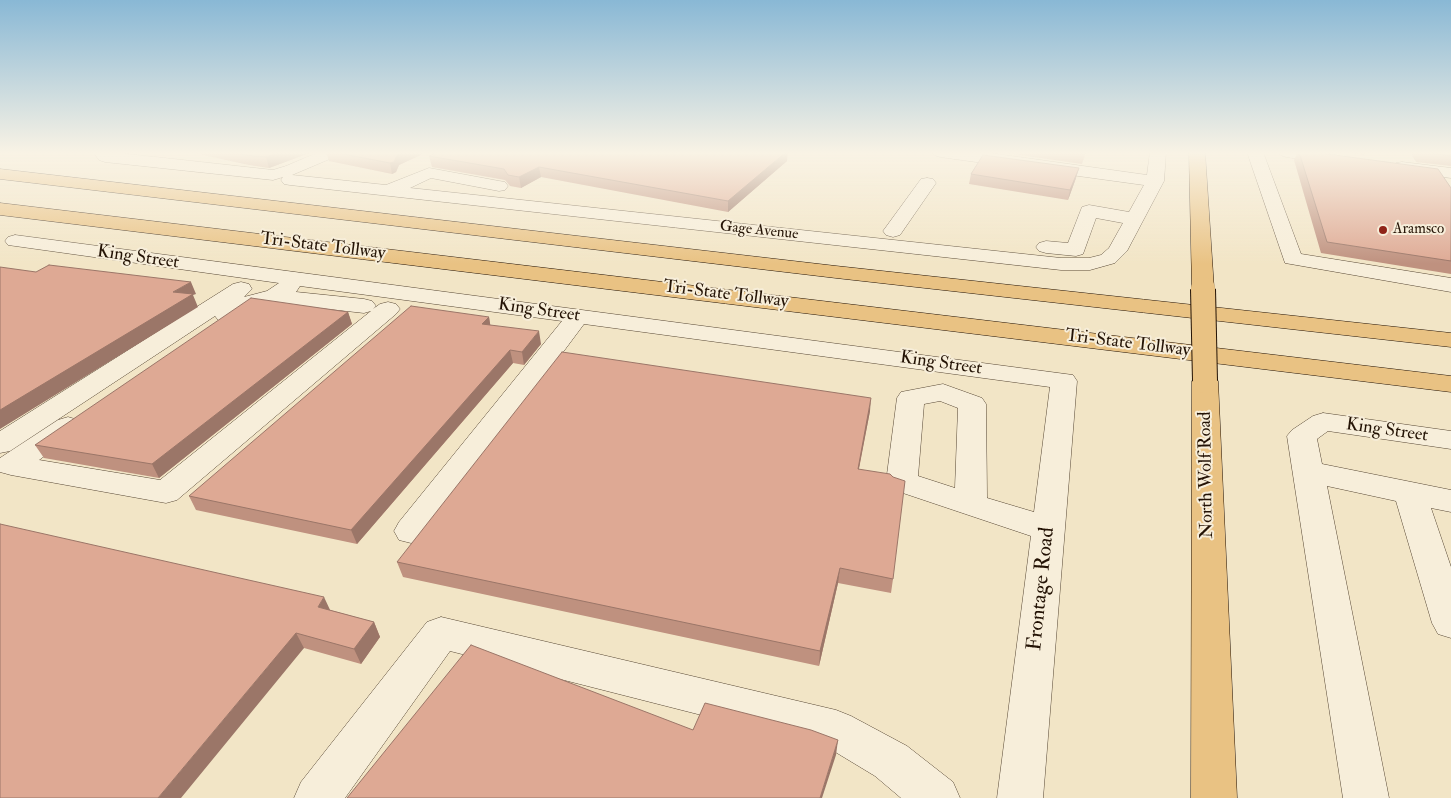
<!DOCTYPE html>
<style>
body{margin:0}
canvas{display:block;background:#f2e5c6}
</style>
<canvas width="1451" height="798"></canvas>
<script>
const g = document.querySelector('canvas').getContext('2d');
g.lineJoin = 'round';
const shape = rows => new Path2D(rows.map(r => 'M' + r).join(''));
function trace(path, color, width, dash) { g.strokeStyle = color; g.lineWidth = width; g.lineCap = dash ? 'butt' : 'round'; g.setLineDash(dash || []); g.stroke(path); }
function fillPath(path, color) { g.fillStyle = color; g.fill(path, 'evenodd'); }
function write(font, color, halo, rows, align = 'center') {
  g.font = font + ' "IM FELL Double Pica",serif'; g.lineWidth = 4; g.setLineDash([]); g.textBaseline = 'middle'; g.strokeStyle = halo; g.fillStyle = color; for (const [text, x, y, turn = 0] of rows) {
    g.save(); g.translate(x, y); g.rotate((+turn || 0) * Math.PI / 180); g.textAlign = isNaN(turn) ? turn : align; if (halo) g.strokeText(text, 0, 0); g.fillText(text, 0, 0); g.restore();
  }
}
const minor = shape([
 [93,152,110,152,273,170,286,166,319,152,341,152,339,155,292,175,386,185,429,168,499,181,505,182,508,186,505,190,499,191,431,178,410,188,1061,258,1089,258,1101,255,1109,248,1123,223,1096,218,1083,254,1076,256,1046,253,1039,251,1036,247,1039,243,1046,241,1068,243,1082,207,1089,205,1129,212,1144,185,940,157,934,155,932,152,983,152,1147,175,1150,152,1166,152,1164,181,1127,251,1115,263,1090,270,1061,270,290,185,284,184,281,180,283,177,273,180,105,162,99,160,93,152],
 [1247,152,1263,152,1301,254,1451,278,1451,292,1285,263,1247,152],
 [1278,152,1322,152,1340,156,1342,159,1340,162,1334,164,1286,157,1280,155,1278,152],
 [1402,162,1451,168,1451,178,1396,171,1394,167,1396,163,1402,162],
 [927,178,933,179,936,183,900,235,893,237,886,235,883,231,886,227,921,179,927,178],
 [15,235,1073,375,1077,381,1043,798,997,798,1031,536,891,489,886,482,897,398,901,392,943,384,982,398,986,404,987,498,1034,512,1050,387,584,324,423,540,411,543,399,540,394,531,399,522,562,321,300,286,296,292,364,299,372,301,376,306,373,309,380,304,388,302,396,304,400,309,396,314,177,500,166,503,11,475,0,472,0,458,58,420,68,417,78,420,82,426,78,432,39,460,160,480,371,311,364,313,275,303,255,308,235,321,227,323,219,321,215,316,10,451,0,453,0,431,233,284,241,282,249,284,252,289,244,297,267,291,279,283,8,245,5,241,8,237,15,235],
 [940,401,958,408,955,488,918,476,924,404,940,401],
 [1323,413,1451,431,1451,449,1328,431,1317,439,1322,464,1451,490,1451,512,1431,508,1451,567,1451,638,1438,634,1432,623,1396,501,1327,486,1389,798,1343,798,1287,436,1292,430,1313,416,1323,413],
 [441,617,836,710,851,716,907,746,953,782,960,798,901,798,875,776,827,747,450,651,345,798,294,798,301,782,427,622,441,617]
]);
const major = shape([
 [1189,152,1205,152,1214,289,1211,294,1203,296,1195,294,1192,289,1189,152],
 [1205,373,1214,375,1218,381,1237,798,1191,798,1192,381,1196,375,1205,373]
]);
const highway = shape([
 [0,169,836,266,1451,333,1451,347,836,278,0,179,0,169],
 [0,203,1451,376,1451,392,0,215,0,203]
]);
trace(minor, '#584835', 1);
trace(major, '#241305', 1);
trace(highway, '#241305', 1);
fillPath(minor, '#f7eeda');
fillPath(major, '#e9c283');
fillPath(highway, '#e9c283');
const majorBridge = shape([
 [1203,289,1205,381]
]);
trace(majorBridge, '#241305', 26, []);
trace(majorBridge, '#e9c283', 24);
fillPath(shape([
 [189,152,312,152,269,168,249,165],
 [326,152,427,152,399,165,396,172,392,174,329,161],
 [999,152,1086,152,1082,164],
 [1298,152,1313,152,1451,188,1451,274,1321,253,1294,160],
 [1345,152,1365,152,1364,155],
 [1410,152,1451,152,1451,166,1416,162],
 [429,156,787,161,728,212,541,177,521,188,510,186,505,180,432,167],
 [971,174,1076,178,1068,200,969,184],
 [348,312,352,324,159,478,44,458,35,445],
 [489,317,490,325,541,344,524,365,513,363,357,544,196,510,189,496],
 [870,411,859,469,893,579,891,593,838,583,819,666,403,577,397,562],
 [330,610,374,622,380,637,361,664,304,648,0,798]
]), '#bf917f');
fillPath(shape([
 [280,152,312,152,269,168,266,157],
 [402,152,427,152,399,165,396,172,392,174,390,163,397,155],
 [786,152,788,152,787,161,728,212,728,201],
 [539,167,541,177,521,188,519,177],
 [1079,168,1076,178,1068,200,1070,190],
 [191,282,196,294,193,295,198,307,0,429,0,410,173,292],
 [348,312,352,324,159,478,152,464],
 [489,317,491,329,482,324],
 [539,331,541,344,524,365,522,352],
 [510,350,513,363,357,544,351,530],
 [871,398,870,411,856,483,858,469],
 [840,568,838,583,819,666,820,651],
 [324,597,331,612,318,607],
 [374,622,380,637,361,664,354,649],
 [296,633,304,648,181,798,158,798],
 [838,740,836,755,822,798,820,798]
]), '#9b7668');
const building = shape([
 [233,152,280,152,266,157,245,155,233,152],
 [333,152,402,152,397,155,394,162,390,163,333,152],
 [438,152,786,152,728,201,539,167,519,177,508,175,504,169,429,156,438,152],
 [1070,152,1085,152,1084,154,1070,152],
 [1299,152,1313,152,1438,169,1451,188,1451,261,1327,242,1299,152],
 [1424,152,1451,152,1451,156,1424,152],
 [983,155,1079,168,1070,190,971,174,983,155],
 [49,265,191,282,173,292,193,294,0,410,0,267,36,272,49,265],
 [251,298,348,312,152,464,35,445,251,298],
 [411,306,489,317,482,324,539,331,522,352,510,350,351,530,189,496,411,306],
 [562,352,871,398,858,469,890,474,893,477,905,481,893,579,840,568,820,651,397,562,562,352],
 [0,524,324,597,318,607,374,622,354,649,296,633,158,798,0,798,0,524],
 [471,645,693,730,705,703,811,730,838,740,820,798,347,798,471,645]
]);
fillPath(building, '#dea994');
trace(building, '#9b7668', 1);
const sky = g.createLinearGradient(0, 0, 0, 264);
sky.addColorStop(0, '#89b8d5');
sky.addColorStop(0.58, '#f9f3e5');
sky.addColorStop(1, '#f9f3e500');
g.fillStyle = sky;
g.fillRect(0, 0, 1451, 264);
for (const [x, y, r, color] of [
 [1383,230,5,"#8f2418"]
]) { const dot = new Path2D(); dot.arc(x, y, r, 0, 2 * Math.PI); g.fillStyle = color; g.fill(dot); trace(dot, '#f7eeda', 2); }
write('15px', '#241305', '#f7eeda', [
 ["Aramsco",1393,230]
], 'left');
write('15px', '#241305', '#f7eeda', [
 ["Gage Avenue",759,231,6]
]);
write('18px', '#241305', '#f7eeda', [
 ["Tri-State Tollway",323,247,7],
 ["King Street",138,258,8],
 ["Tri-State Tollway",726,295,7],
 ["King Street",539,311,8],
 ["Tri-State Tollway",1128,344,7],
 ["King Street",941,364,8],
 ["King Street",1387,431,8],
 ["North Wolf Road",1207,475,-91]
]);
write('21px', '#241305', '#f7eeda', [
 ["Frontage Road",1042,589,-84]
]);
</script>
